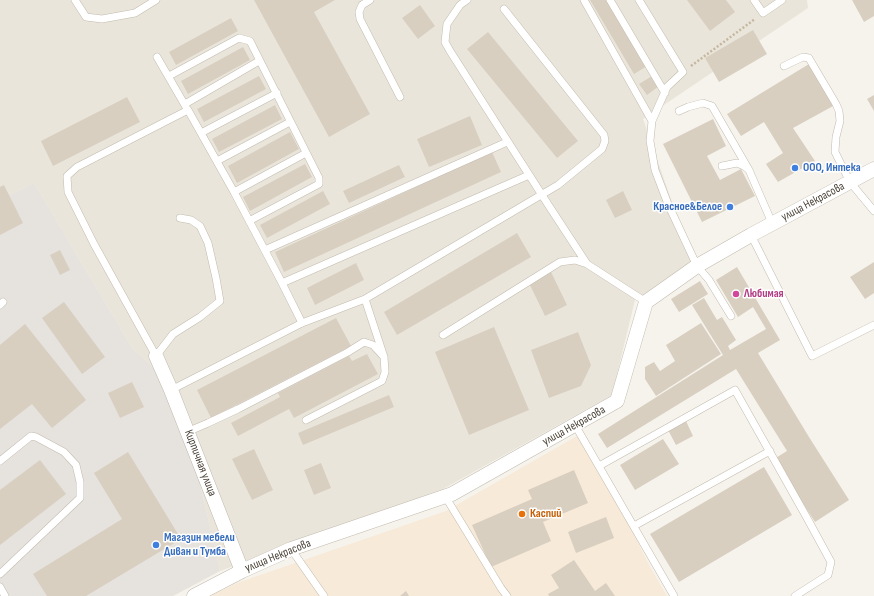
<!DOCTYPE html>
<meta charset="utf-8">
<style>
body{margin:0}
canvas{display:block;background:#f6f3ec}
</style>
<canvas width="874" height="596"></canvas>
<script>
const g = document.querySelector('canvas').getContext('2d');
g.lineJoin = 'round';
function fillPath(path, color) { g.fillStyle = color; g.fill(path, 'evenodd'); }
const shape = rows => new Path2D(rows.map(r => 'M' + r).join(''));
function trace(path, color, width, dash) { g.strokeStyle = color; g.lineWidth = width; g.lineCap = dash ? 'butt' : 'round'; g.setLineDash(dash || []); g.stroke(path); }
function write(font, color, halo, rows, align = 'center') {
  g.font = font + ' "Sofia Sans Condensed",sans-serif'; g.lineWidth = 3; g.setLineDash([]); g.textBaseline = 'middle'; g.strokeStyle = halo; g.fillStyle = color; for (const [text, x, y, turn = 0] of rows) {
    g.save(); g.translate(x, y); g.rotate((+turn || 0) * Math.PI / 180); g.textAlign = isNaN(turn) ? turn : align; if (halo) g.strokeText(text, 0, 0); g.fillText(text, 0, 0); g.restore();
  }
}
fillPath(shape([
 [0,0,807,0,808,8,643,119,694,265,635,300,612,395,443,489,220,571,199,479,158,372,132,348,34,183,0,200]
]), '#eae5da');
fillPath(shape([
 [584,432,649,565,667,596,210,596,237,583,446,511]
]), '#f7ead8');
fillPath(shape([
 [34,183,132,348,158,372,199,479,220,571,173,596,0,596,0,200]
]), '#e6e2dd');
fillPath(shape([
 [254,0,335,0,314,12,370,114,329,137],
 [590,0,608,0,647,66,634,74],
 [687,0,726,0,735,12,710,31],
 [852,0,874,0,874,16,864,22],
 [420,5,435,26,418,39,402,18],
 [231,18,238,31,176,65,169,52],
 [753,30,767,54,719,82,705,58],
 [488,32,578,141,557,158,467,49],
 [243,47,250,60,188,94,181,81],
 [809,64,835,105,793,128,815,161,778,182,766,164,783,153,764,122,741,136,727,114],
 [259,76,266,89,204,122,197,109],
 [652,76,659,86,647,95,639,84],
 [874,95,874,111,867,99],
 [127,97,140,122,53,166,41,141],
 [275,105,282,119,219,152,212,139],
 [470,116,482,145,429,167,417,139],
 [713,119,726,146,707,156,720,180,741,169,755,196,702,222,663,144],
 [290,132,299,149,237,183,228,166],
 [492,152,501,172,284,272,275,252],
 [305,164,312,177,250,211,243,197],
 [399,165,405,177,349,203,343,191],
 [4,185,23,223,0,235,0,187],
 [323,191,330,204,267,238,260,225],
 [623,191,632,210,615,218,606,200],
 [517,233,531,257,397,335,384,312],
 [60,250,70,270,60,275,50,255],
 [874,262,874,293,865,299,850,277],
 [356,263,364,280,315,305,307,288],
 [737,267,780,340,758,353,809,437,849,500,815,522,774,459,787,451,736,369,607,448,598,434,723,355,692,305,704,298,717,320,722,317,736,340,728,346,730,350,766,329,753,307,738,317,716,280],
 [551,272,567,305,545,316,529,283],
 [700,281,708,294,679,312,671,299],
 [64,302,105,357,82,374,42,318],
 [336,318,351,346,211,418,197,390],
 [701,323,721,354,656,396,645,379,645,367,654,362,660,371,675,361,666,345],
 [25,324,86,400,52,428,32,404,0,429,0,345],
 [494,327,529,410,469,435,435,352],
 [578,332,591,365,581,386,549,398,531,350],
 [367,354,378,374,294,418,289,409,238,436,231,423,280,397,278,393,349,356,352,361],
 [132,382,144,407,120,418,108,393],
 [389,395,394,407,303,445,298,433],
 [686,421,693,436,676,445,668,430],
 [663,439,679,464,635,490,620,465],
 [254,449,273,490,252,500,232,459],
 [128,452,181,539,86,596,47,596,33,574,122,519,94,473],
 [40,460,66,494,0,545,0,490],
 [321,463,331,488,314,495,304,470],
 [764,467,792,515,679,582,650,534],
 [574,470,588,503,543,522,551,541,491,567,472,525,532,499,528,490],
 [606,517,614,538,576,553,568,532],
 [574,560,595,591,606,583,615,596,549,596,548,594,559,588,551,575],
 [406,591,409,596,400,596]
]), '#d8cfc1');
const service = shape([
 [75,0,86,17,102,19,135,13,156,0],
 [370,0,362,5,359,12,360,19,400,97],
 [467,0,460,5,447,24,445,42,450,51,549,206,587,264,646,302],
 [584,0,652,121],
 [610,0,665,93],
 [639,0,683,72,667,87,652,121,650,141,655,170,668,204,697,266,709,280,731,316],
 [754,0,763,13,782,0],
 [157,57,186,107],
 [784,66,803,57,809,58,810,60,836,104,839,111,840,121,836,137,835,152,850,182,874,211],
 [169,76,239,38,250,41,319,178,319,184,249,221],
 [185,104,259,61],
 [679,111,688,107,703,103,712,106,749,170],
 [201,133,277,93],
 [217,161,290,122],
 [722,166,737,163,744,166,749,170,772,223],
 [234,192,306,153],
 [180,218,191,220,200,226,208,243,216,278,220,301,200,317,173,334,156,356,94,244,68,192,67,176,77,167,188,110,234,192,282,283,302,323],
 [751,235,812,356,874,325],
 [265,250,507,142],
 [282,283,529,175],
 [0,305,3,302],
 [443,335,560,262,575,260,587,264],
 [171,390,302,323,365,299,558,185,602,149,605,141,604,135,504,9],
 [306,420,382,381,385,372,384,357,365,299],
 [575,425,674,596],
 [187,432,208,423,238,409,348,352,364,342,373,345,384,357],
 [0,461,31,436,36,437,64,452,76,465,80,482,80,498,0,574],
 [599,466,735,390,807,518,831,562,828,575,795,596],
 [445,496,501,588,507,596],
 [634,526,770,451],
 [291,549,324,596],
 [0,587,5,596]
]);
const minor = shape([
 [156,356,171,390,242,571],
 [194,596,242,571,291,549,452,494,617,401,646,302,697,266,751,235,874,169]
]);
trace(service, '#c2bbae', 8);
trace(minor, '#c2bbae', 15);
trace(shape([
 [691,66,755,19]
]), '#c4b79f', 2.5, [2, 2]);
trace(service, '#fff', 7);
trace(minor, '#fff', 14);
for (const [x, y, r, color] of [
 [795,168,4,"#3f7fe0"],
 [730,207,4,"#3f7fe0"],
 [736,294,4,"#d1479c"],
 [522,514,4,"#e8710a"],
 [156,545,4,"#3f7fe0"]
]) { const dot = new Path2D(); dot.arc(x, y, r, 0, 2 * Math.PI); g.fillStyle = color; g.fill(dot); trace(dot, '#fff', 1.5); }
write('bold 12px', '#366cbe', '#fff', [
 ["ООО, Интека",803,168],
 ["Красное&Белое",722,207,"right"],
 ["Магазин мебели",164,538],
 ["Диван и Тумба",164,552]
], 'left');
write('12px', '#4b4439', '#fff', [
 ["улица Некрасова",813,202,-28],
 ["улица Некрасова",574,426,-29],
 ["Кирпичная улица",200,463,69],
 ["улица Некрасова",278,556,-22]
]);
write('bold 12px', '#b23c85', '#fff', [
 ["Любимая",744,294]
], 'left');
write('bold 12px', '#c56008', '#fff', [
 ["Каспий",530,514]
], 'left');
</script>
